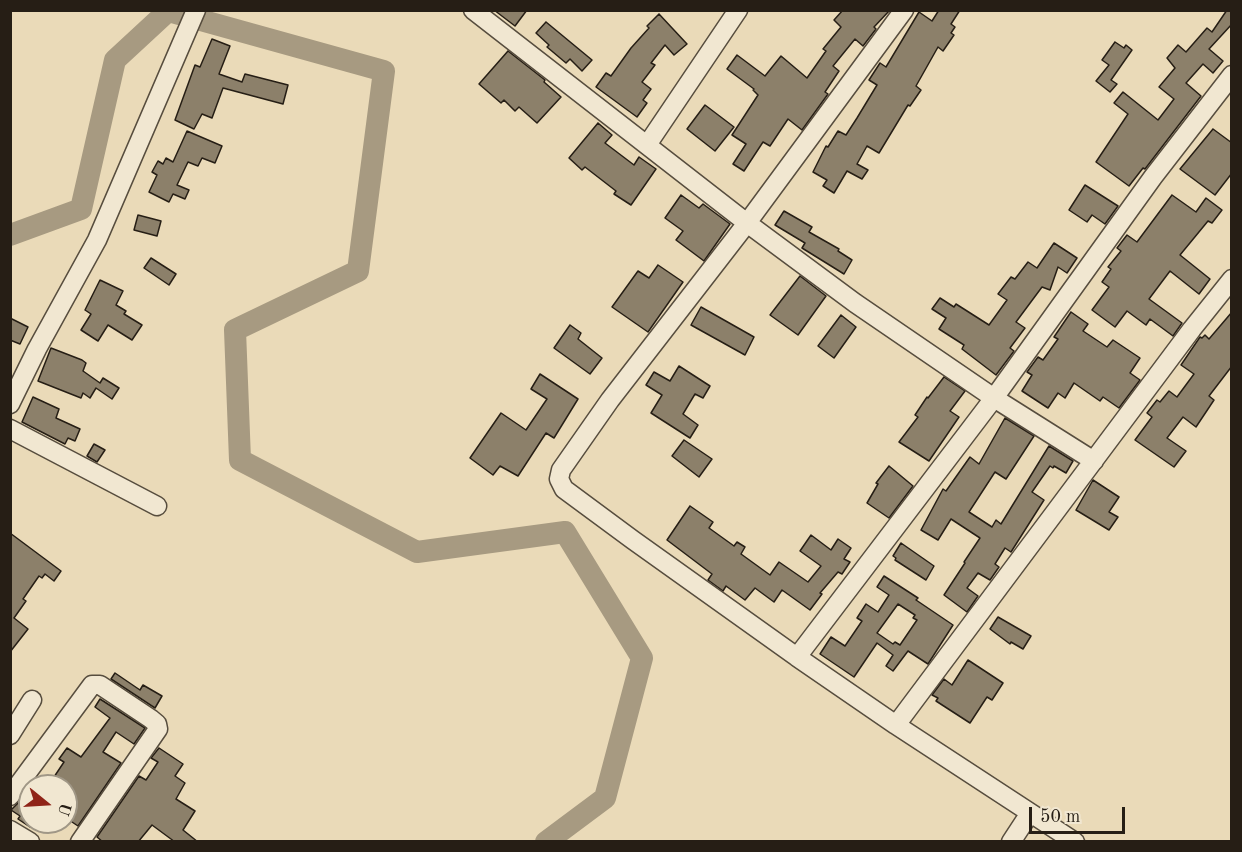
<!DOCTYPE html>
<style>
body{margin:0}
#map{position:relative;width:1242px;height:852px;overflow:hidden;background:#eadab8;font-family:"Old Standard TT",serif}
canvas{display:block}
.frame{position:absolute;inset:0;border:12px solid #261e15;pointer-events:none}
.north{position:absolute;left:18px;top:774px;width:60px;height:60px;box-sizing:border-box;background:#f1e7d1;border:2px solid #a09786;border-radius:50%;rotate:108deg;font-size:16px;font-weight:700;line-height:24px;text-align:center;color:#261e15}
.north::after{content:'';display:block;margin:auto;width:21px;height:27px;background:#8f2418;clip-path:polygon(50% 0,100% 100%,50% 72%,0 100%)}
.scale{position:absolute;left:1029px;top:807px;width:96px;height:27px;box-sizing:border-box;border:3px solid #261e15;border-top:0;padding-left:8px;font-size:18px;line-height:21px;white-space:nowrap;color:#261e15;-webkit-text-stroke:4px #f1e7d1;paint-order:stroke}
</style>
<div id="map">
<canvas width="1242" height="852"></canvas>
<div class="frame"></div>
<div class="north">U</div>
<div class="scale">50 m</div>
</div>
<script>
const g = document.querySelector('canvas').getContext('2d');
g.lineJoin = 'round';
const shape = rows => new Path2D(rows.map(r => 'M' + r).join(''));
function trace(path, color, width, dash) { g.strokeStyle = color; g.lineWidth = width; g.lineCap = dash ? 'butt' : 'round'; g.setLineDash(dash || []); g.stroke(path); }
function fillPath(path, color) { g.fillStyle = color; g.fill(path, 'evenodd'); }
trace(shape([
 [10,235,81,209,115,60,168,11,384,71,358,271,235,330,240,460,417,552,565,532,642,658,605,798,546,842]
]), '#a79a81', 22);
const building = shape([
 [494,10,527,10,515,26,494,10],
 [843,10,890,10,874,27,876,29,863,46,855,39,833,66,839,71,825,92,828,94,802,130,788,119,770,146,763,142,744,171,733,164,746,144,732,135,758,95,753,90,754,89,727,69,737,55,765,76,781,56,807,78,826,51,823,49,841,27,834,20,843,10],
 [939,10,960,10,951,24,955,27,951,33,954,35,943,51,938,47,916,86,921,90,910,106,908,105,879,153,867,146,857,164,868,170,862,179,847,171,834,193,823,186,827,180,813,172,826,146,828,147,838,131,846,135,857,118,877,85,869,80,880,63,886,67,919,12,932,21,939,10],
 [1227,10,1232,10,1232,24,1209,49,1223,61,1213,73,1203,64,1186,83,1201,96,1145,169,1143,168,1129,186,1096,162,1128,114,1114,103,1123,92,1158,120,1174,99,1159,87,1175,68,1167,58,1178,45,1186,52,1207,28,1212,32,1227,10],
 [659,14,687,44,674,55,665,45,651,63,655,65,642,82,651,89,643,100,647,103,637,117,596,87,606,73,611,76,631,48,649,28,647,26,659,14],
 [546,22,592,60,582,71,570,59,566,63,547,47,549,45,536,33,546,22],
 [212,39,230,46,219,74,242,82,245,74,288,85,283,104,223,88,212,118,202,114,194,129,175,120,195,65,200,67,212,39],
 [1115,42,1124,48,1126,45,1132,50,1111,80,1117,84,1110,92,1096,81,1109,65,1102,60,1115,42],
 [508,51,545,80,544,82,561,97,537,123,519,107,515,111,504,100,501,103,479,84,508,51],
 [705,105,734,127,715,151,687,129,705,105],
 [598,123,612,135,605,143,634,165,639,157,656,169,631,205,614,194,616,191,585,167,582,170,569,158,598,123],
 [1213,129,1232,143,1232,173,1215,195,1180,169,1213,129],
 [187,131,222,146,215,163,202,158,198,166,188,162,177,185,189,190,185,199,173,194,169,202,149,192,157,175,152,172,158,161,163,164,166,158,173,162,187,131],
 [1085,185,1118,206,1105,224,1092,215,1087,222,1069,210,1085,185],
 [681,195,699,208,703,204,730,224,704,261,676,240,683,231,665,218,681,195],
 [1172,195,1196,212,1206,198,1222,210,1212,223,1208,221,1180,255,1210,279,1199,294,1170,271,1149,299,1182,323,1173,336,1150,319,1146,325,1127,311,1115,327,1092,310,1109,287,1102,282,1111,269,1108,267,1121,251,1117,248,1127,235,1137,242,1172,195],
 [784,211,812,227,809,232,839,249,838,251,852,260,844,274,802,248,805,243,775,225,784,211],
 [138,215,161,221,157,236,134,230,138,215],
 [1054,243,1077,258,1067,273,1058,267,1050,290,1042,287,1016,322,1025,328,1010,348,1014,351,996,375,962,349,964,345,939,329,946,318,932,309,940,298,954,307,956,304,989,325,1007,300,998,294,1011,277,1015,279,1028,262,1037,268,1054,243],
 [151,258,176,274,169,285,144,268,151,258],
 [658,265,683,282,648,332,612,307,638,271,649,278,658,265],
 [800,276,826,296,798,335,770,315,800,276],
 [100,280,123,291,116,305,126,311,124,314,142,325,132,340,108,325,98,341,81,330,91,314,85,310,100,280],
 [701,307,754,337,745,355,691,325,701,307],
 [1071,312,1088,324,1083,331,1107,347,1113,340,1140,358,1130,373,1140,380,1119,408,1103,397,1100,401,1074,383,1065,398,1058,393,1048,408,1022,391,1032,375,1027,372,1038,357,1043,360,1058,339,1054,337,1071,312],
 [1232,312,1232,366,1209,396,1214,400,1196,427,1183,417,1167,438,1186,451,1174,467,1135,440,1152,417,1147,413,1157,400,1160,402,1169,391,1177,397,1194,374,1181,365,1200,337,1202,338,1205,335,1209,339,1232,312],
 [841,315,856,327,834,358,818,346,841,315],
 [10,318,28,327,20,344,10,340,10,318],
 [570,325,581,333,578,339,602,358,590,374,554,348,570,325],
 [51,348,82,360,86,363,83,371,100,383,103,378,119,388,112,399,96,388,90,398,83,393,81,398,38,381,51,348],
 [679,366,710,386,703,398,695,394,683,414,698,425,690,438,651,413,662,395,646,385,654,372,670,381,679,366],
 [540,374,578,399,554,438,546,433,518,476,500,466,493,475,470,458,501,413,526,430,547,399,531,389,540,374],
 [944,377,965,391,950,411,959,417,929,461,899,442,918,417,915,415,927,397,928,398,944,377],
 [33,397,59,409,56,418,80,429,75,441,68,438,65,444,22,422,33,397],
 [1005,418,1034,436,1006,479,995,472,969,512,992,527,996,520,1001,524,1049,446,1073,461,1066,473,1054,466,1053,468,1050,466,1032,492,1044,500,1011,552,1005,548,995,564,999,567,990,580,978,573,967,588,978,596,967,612,944,595,965,563,964,562,980,538,951,519,938,540,921,530,943,489,946,491,970,457,979,464,1005,418],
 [684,440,712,459,699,477,672,456,684,440],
 [94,444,105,450,97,462,87,456,94,444],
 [889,466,913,486,889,518,867,503,878,484,876,483,889,466],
 [1093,480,1119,497,1109,512,1118,517,1109,530,1076,510,1093,480],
 [690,506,713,522,709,528,734,546,737,542,745,547,741,554,770,575,779,562,808,582,821,566,800,551,811,535,831,550,838,539,851,548,844,559,850,562,842,574,838,572,820,593,822,594,810,610,782,590,774,602,755,588,745,600,726,586,723,591,708,580,712,574,667,540,690,506],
 [10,533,61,571,54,581,45,574,42,578,39,576,23,599,26,601,14,618,28,629,10,652,10,533],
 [901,543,934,566,926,580,895,560,896,558,893,556,901,543],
 [884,576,918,598,916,600,953,625,928,664,908,651,893,671,886,666,893,655,877,643,854,677,820,654,831,637,845,646,862,621,857,618,866,604,878,612,889,595,877,587,884,576],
 [898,604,915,615,913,618,917,620,900,645,895,642,893,644,877,633,898,604],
 [998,617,1031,636,1023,649,1011,642,1010,644,990,629,998,617],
 [968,660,1003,683,992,700,987,697,970,723,936,701,938,698,932,695,944,679,952,685,968,660],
 [115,673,140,690,143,685,162,696,155,708,111,679,115,673],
 [100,699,145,728,134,744,116,732,103,752,121,763,78,826,66,818,66,786,48,786,64,762,59,759,67,748,81,757,110,718,95,707,100,699],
 [159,748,183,764,175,776,185,783,176,799,195,811,183,830,198,842,175,842,152,825,138,842,103,842,97,837,139,776,146,780,158,762,151,758,159,748],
 [23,798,30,801,30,827,18,819,20,816,11,810,23,798]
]);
fillPath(building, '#8c806a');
trace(building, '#261e15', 1.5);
const minor = shape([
 [473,10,747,223,855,303,994,398,797,657,896,725,1075,842],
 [647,145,738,10],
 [10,404,37,349,97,240,196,10],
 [10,429,157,506],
 [1094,461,994,398,1153,177,1232,75],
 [797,657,633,540,564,489,559,479,561,470,610,400,747,223,904,10],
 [896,725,1192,329,1232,279],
 [10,735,32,700],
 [10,796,92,685,100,685,151,719,157,724,158,729,80,842],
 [10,830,30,842],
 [1011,842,1030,813]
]);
trace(minor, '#574d3e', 21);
trace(minor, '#f1e7d1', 18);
</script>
